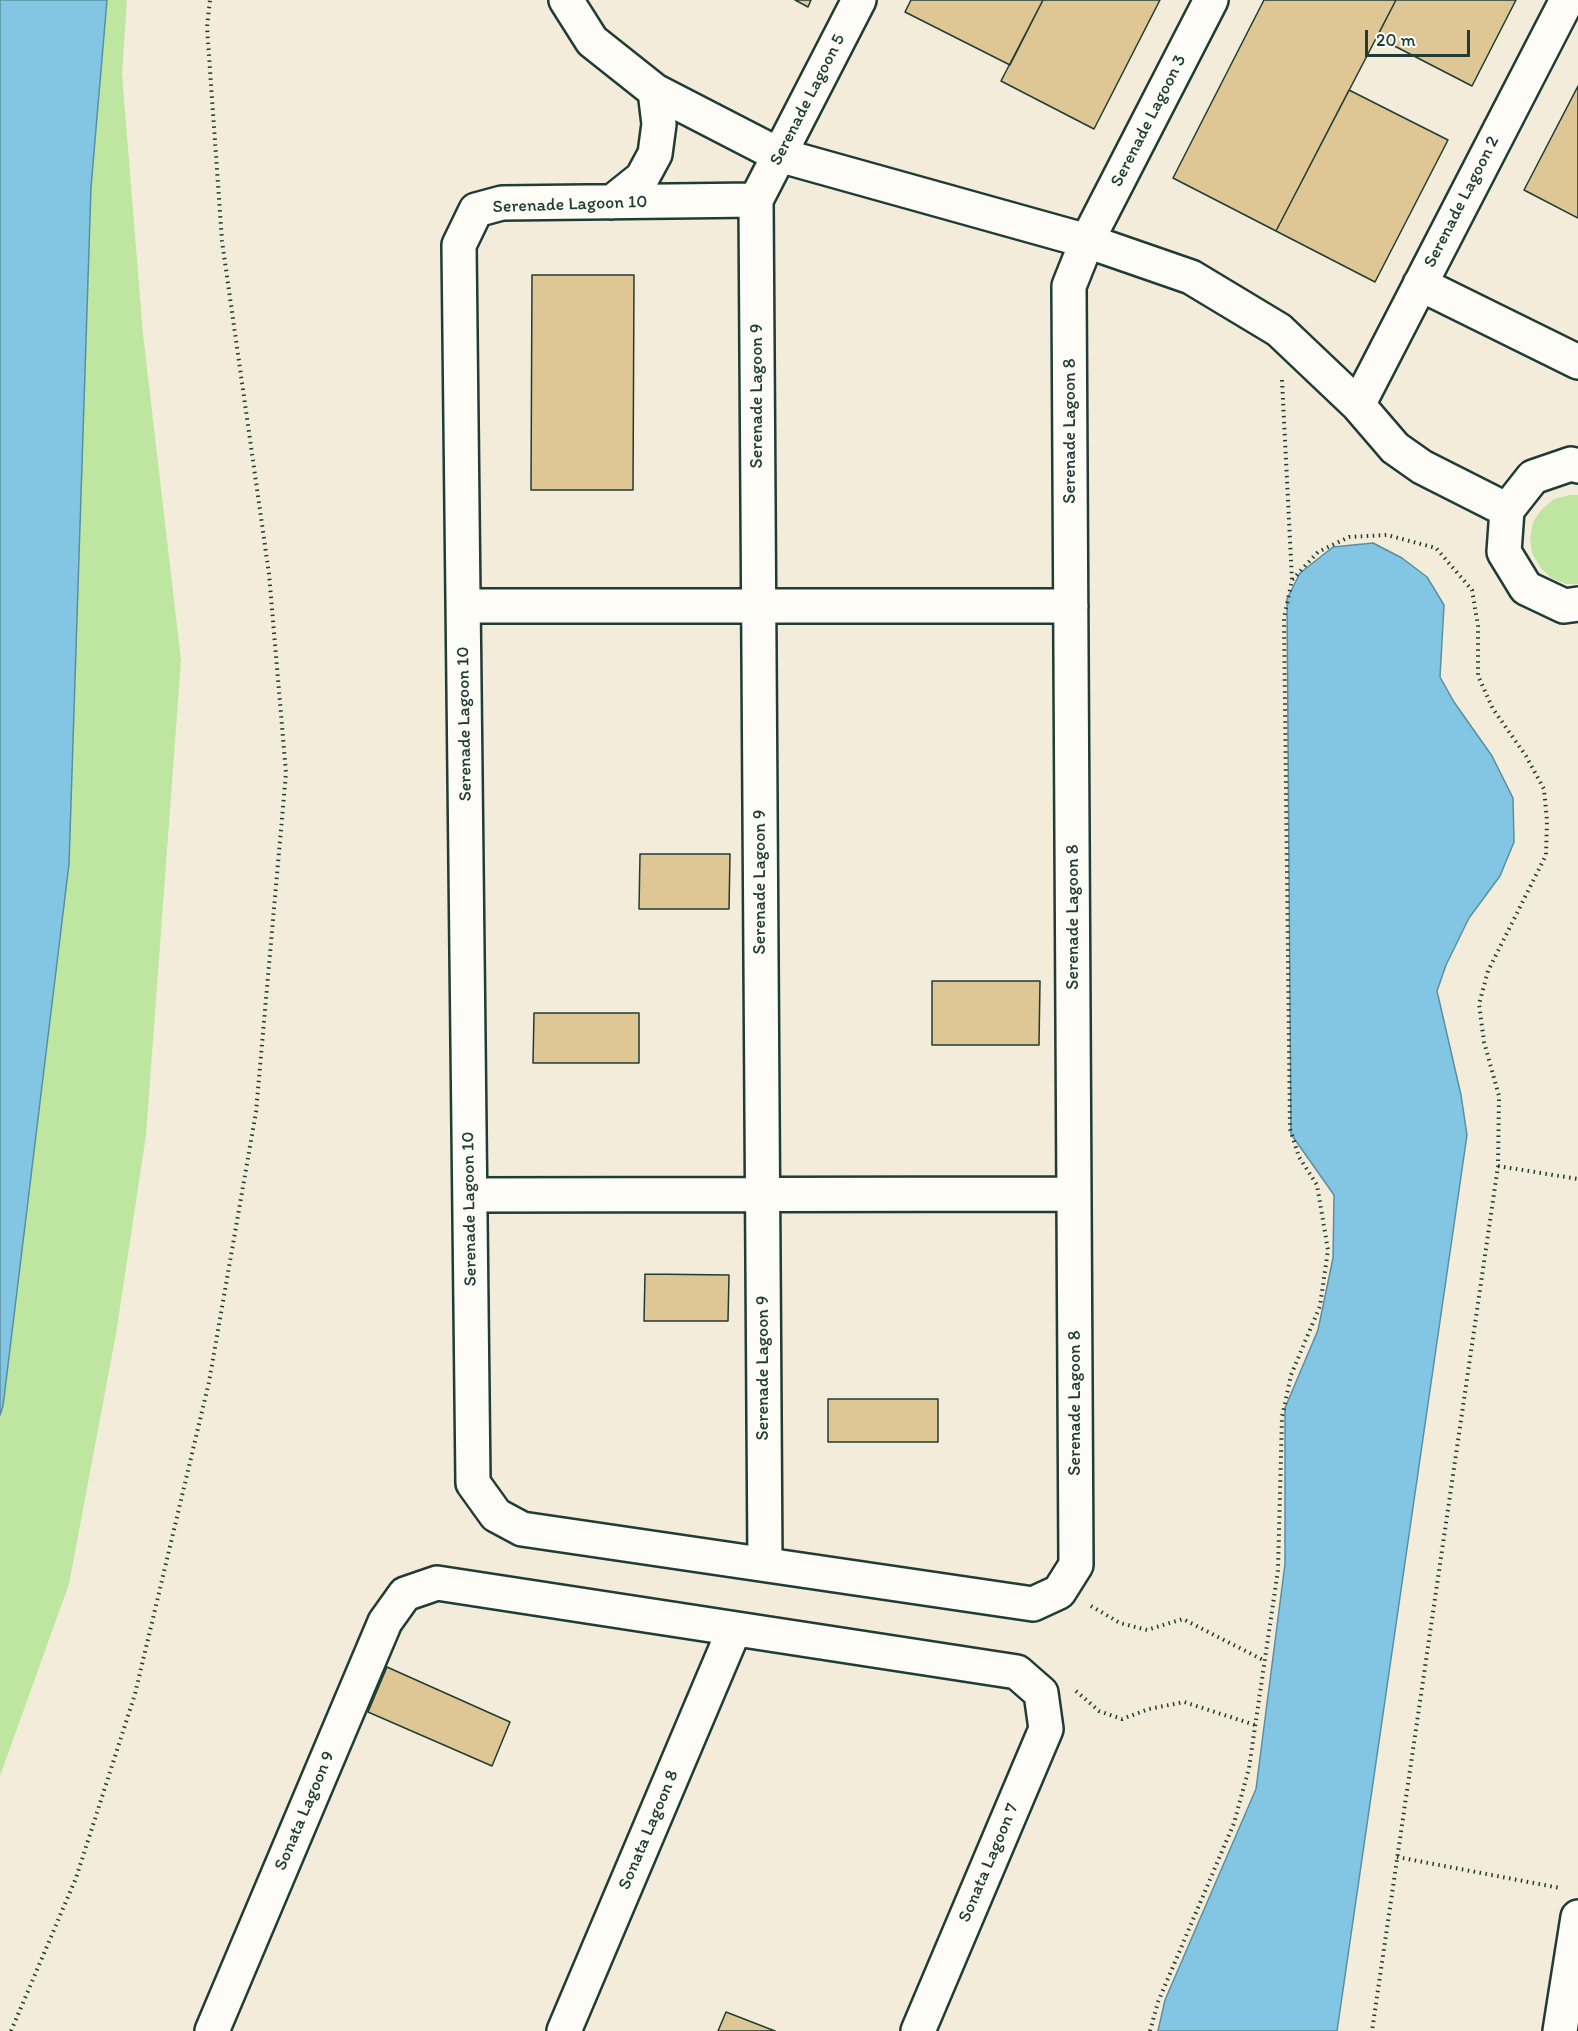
<!DOCTYPE html>
<style>
body{margin:0}
#map{position:relative;width:1578px;height:2031px;overflow:hidden;background:#f4ecda;font-family:Itim,sans-serif}
canvas{display:block}
.scale{position:absolute;left:1365px;top:30px;width:105px;height:27px;box-sizing:border-box;border:3px solid #1f3d34;border-top:0;padding-left:8px;font-size:18px;line-height:21px;white-space:nowrap;color:#1f3d34;-webkit-text-stroke:4px #fdfcf7;paint-order:stroke}
</style>
<div id="map">
<canvas width="1578" height="2031"></canvas>
<div class="scale">20 m</div>
</div>
<script>
const g = document.querySelector('canvas').getContext('2d');
g.lineJoin = 'round';
function fillPath(path, color) { g.fillStyle = color; g.fill(path, 'evenodd'); }
const shape = rows => new Path2D(rows.map(r => 'M' + r).join(''));
function trace(path, color, width, dash) { g.strokeStyle = color; g.lineWidth = width; g.lineCap = dash ? 'butt' : 'round'; g.setLineDash(dash || []); g.stroke(path); }
function write(font, color, halo, rows, align = 'center') {
  g.font = font + ' Itim,sans-serif'; g.lineWidth = 6; g.setLineDash([]); g.textBaseline = 'middle'; g.strokeStyle = halo; g.fillStyle = color; for (const [text, x, y, turn = 0] of rows) {
    g.save(); g.translate(x, y); g.rotate((+turn || 0) * Math.PI / 180); g.textAlign = isNaN(turn) ? turn : align; if (halo) g.strokeText(text, 0, 0); g.fillText(text, 0, 0); g.restore();
  }
}
fillPath(shape([
 [107,0,127,0,122,74,143,334,181,660,146,1135,116,1334,69,1584,0,1776,0,1415,3,1406,69,864,91,187],
 [1569,495,1578,495,1578,584,1566,584,1551,578,1540,567,1532,553,1530,538,1533,522,1542,509,1554,499]
]), '#bee6a1');
const water = shape([
 [0,0,107,0,91,187,69,864,3,1406,0,1415,0,0],
 [1373,543,1402,558,1427,577,1444,605,1440,677,1454,702,1492,756,1513,798,1514,842,1500,876,1469,918,1446,965,1437,991,1461,1095,1467,1135,1337,2031,1158,2031,1165,2000,1256,1789,1285,1564,1285,1408,1318,1330,1333,1258,1334,1195,1291,1134,1287,599,1300,573,1333,547,1373,543]
]);
fillPath(water, '#83c6e4');
trace(water, '#5b8f9e', 1.5);
const building = shape([
 [795,0,811,0,808,7,795,0],
 [911,0,1043,0,1010,65,905,12,911,0],
 [1043,0,1160,0,1094,129,1001,81,1043,0],
 [1264,0,1396,0,1276,231,1173,178,1264,0],
 [1396,0,1516,0,1472,86,1377,37,1396,0],
 [1578,86,1578,218,1524,190,1578,86],
 [1349,90,1448,140,1375,282,1276,231,1349,90],
 [532,275,634,275,633,490,531,490,532,275],
 [640,854,730,854,729,909,639,909,640,854],
 [932,981,1040,981,1039,1045,932,1045,932,981],
 [534,1013,639,1013,639,1063,533,1063,534,1013],
 [645,1274,729,1275,728,1321,644,1321,645,1274],
 [828,1399,938,1399,938,1442,828,1442,828,1399],
 [387,1667,510,1722,492,1766,368,1712,387,1667],
 [726,2012,775,2031,718,2031,726,2012]
]);
fillPath(building, '#dfc695');
trace(building, '#1f3d34', 1.5);
const minor = shape([
 [566,0,592,41,655,91,779,155,1087,241,1191,277,1279,330,1358,405,1395,448,1422,467,1507,510],
 [756,200,502,203,476,210,459,245,473,1483,496,1515,522,1529,1033,1604,1059,1592,1076,1565,1069,286,1087,241,1211,0],
 [612,202,642,178,655,154,659,124,655,91],
 [1420,284,1578,362],
 [1358,405,1567,0],
 [1578,466,1571,464,1533,477,1507,510,1504,552,1526,588,1564,606,1578,604],
 [463,606,1071,606],
 [470,1195,1074,1194],
 [765,1564,756,200,859,0],
 [212,2031,385,1622,405,1594,437,1583,1017,1672,1041,1693,1046,1729,918,2031],
 [564,2031,734,1630],
 [1560,2031,1578,1917]
]);
trace(minor, '#1f3d34', 38);
trace(shape([
 [1282,380,1292,580],
 [1498,1166,1578,1179],
 [1091,1606,1120,1623,1147,1630,1183,1619,1265,1661],
 [1076,1691,1099,1711,1122,1719,1149,1709,1184,1702,1255,1725],
 [1397,1857,1560,1888],
 [11,2031,76,1878,135,1694,209,1382,256,1112,286,773,269,574,222,241,207,27,210,0],
 [1150,2031,1158,2002,1234,1823,1249,1768,1278,1570,1282,1417,1291,1375,1320,1306,1328,1250,1317,1185,1299,1157,1290,1129,1284,618,1292,580,1318,552,1349,537,1387,535,1436,548,1472,590,1478,626,1478,676,1493,709,1526,756,1544,789,1547,821,1546,855,1488,971,1479,1004,1484,1042,1499,1096,1498,1166,1372,2031]
]), '#1f3d34', 4, [1.5, 4.5]);
trace(minor, '#fdfcf7', 33);
write('18px', '#1f3d34', '#fdfcf7', [
 ["Serenade Lagoon 5",808,100,-63],
 ["Serenade Lagoon 3",1149,121,-63],
 ["Serenade Lagoon 2",1462,202,-63],
 ["Serenade Lagoon 10",570,205,-2],
 ["Serenade Lagoon 9",757,396,-90],
 ["Serenade Lagoon 8",1070,431,-90],
 ["Serenade Lagoon 10",465,724,-91],
 ["Serenade Lagoon 9",760,882,-90],
 ["Serenade Lagoon 8",1073,917,-90],
 ["Serenade Lagoon 10",470,1209,-91],
 ["Serenade Lagoon 9",763,1368,-90],
 ["Serenade Lagoon 8",1075,1403,-90],
 ["Sonata Lagoon 9",305,1811,-67],
 ["Sonata Lagoon 8",649,1830,-67],
 ["Sonata Lagoon 7",989,1863,-67]
]);
</script>
